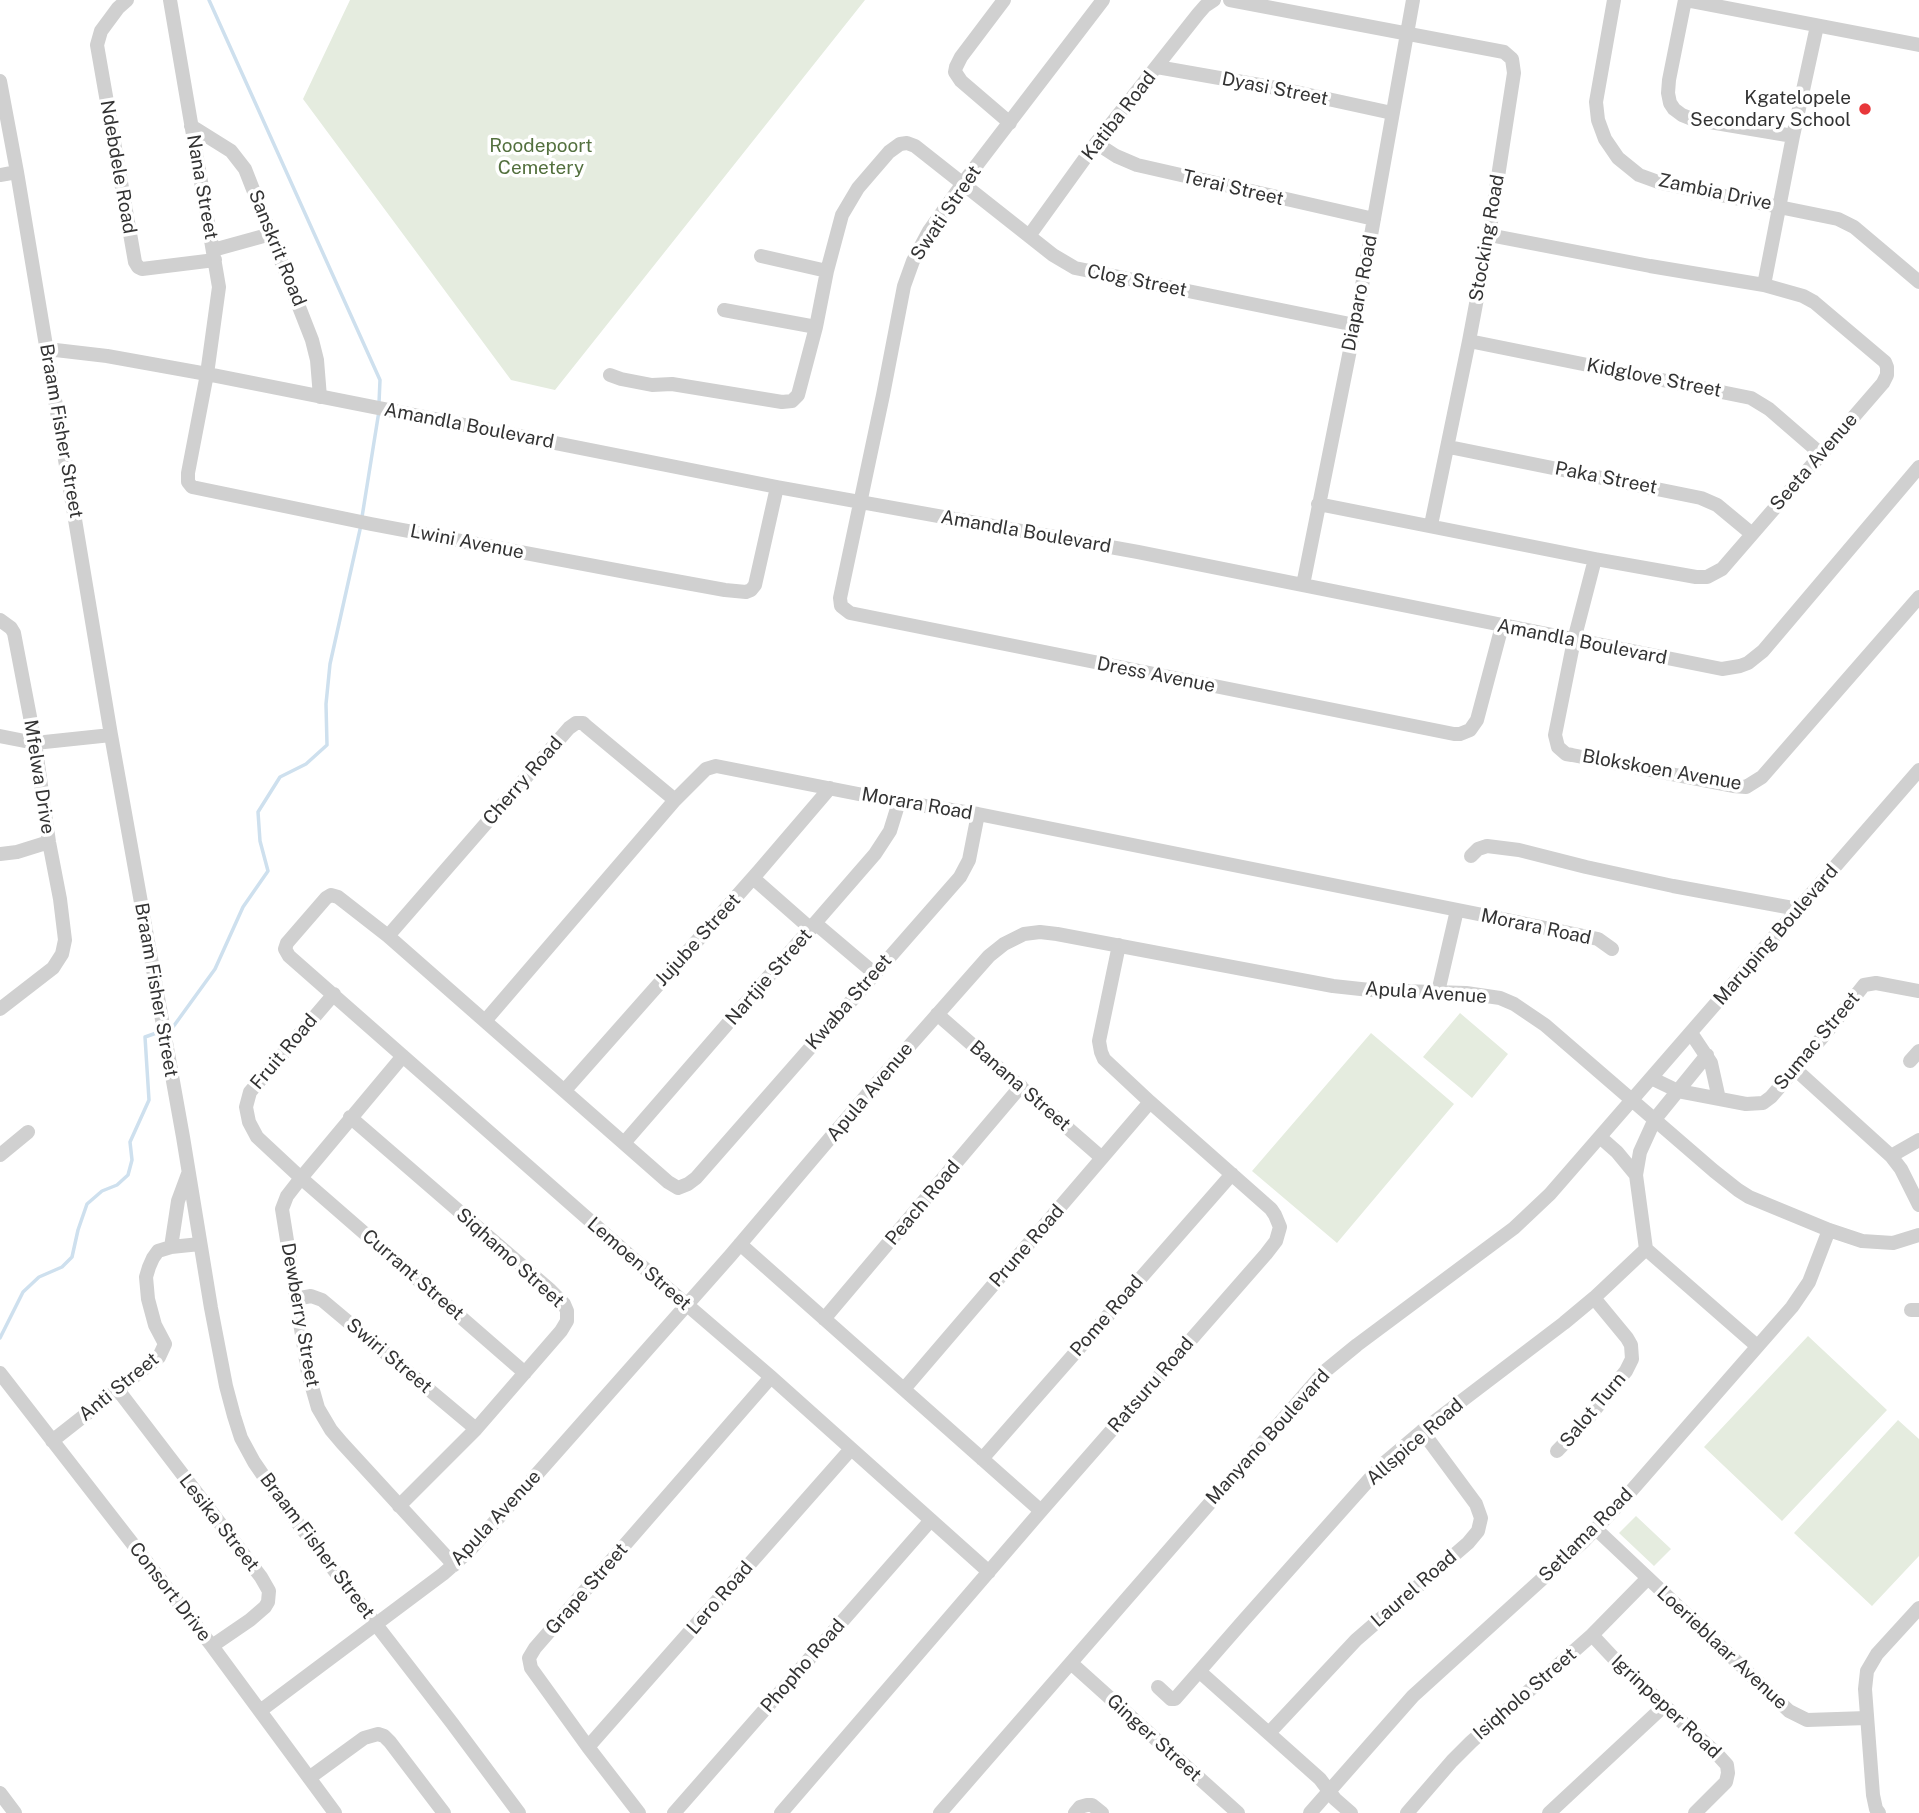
<!DOCTYPE html>
<style>
body{margin:0}
canvas{display:block;background:#fff}
</style>
<canvas width="1919" height="1813"></canvas>
<script>
const g = document.querySelector('canvas').getContext('2d');
g.lineJoin = 'round';
function fillPath(path, color) { g.fillStyle = color; g.fill(path, 'evenodd'); }
const shape = rows => new Path2D(rows.map(r => 'M' + r).join(''));
function trace(path, color, width, dash) { g.strokeStyle = color; g.lineWidth = width; g.lineCap = dash ? 'butt' : 'round'; g.setLineDash(dash || []); g.stroke(path); }
function write(font, color, halo, rows, align = 'center') {
  g.font = font + ' "Public Sans",sans-serif'; g.lineWidth = 7; g.setLineDash([]); g.textBaseline = 'middle'; g.strokeStyle = halo; g.fillStyle = color; for (const [text, x, y, turn = 0] of rows) {
    g.save(); g.translate(x, y); g.rotate((+turn || 0) * Math.PI / 180); g.textAlign = isNaN(turn) ? turn : align; if (halo) g.strokeText(text, 0, 0); g.fillText(text, 0, 0); g.restore();
  }
}
fillPath(shape([
 [350,0,865,0,555,390,511,380,303,99],
 [1460,1013,1508,1054,1472,1098,1423,1057],
 [1371,1033,1454,1104,1337,1243,1252,1171],
 [1808,1336,1887,1410,1782,1521,1704,1447],
 [1898,1420,1919,1439,1919,1556,1872,1606,1794,1533],
 [1636,1516,1671,1549,1654,1566,1619,1533]
]), '#e5ecdf');
trace(shape([
 [209,0,380,380,379,403],
 [362,517,379,411],
 [169,1028,173,1027,215,969,243,907,268,871,260,841,258,812,280,777,306,764,327,745,326,704,330,664,361,525],
 [0,1338,23,1292,39,1277,62,1267,72,1257,78,1230,87,1204,102,1191,117,1185,128,1175,132,1160,130,1142,149,1100,145,1037,162,1031]
]), '#cee0ee', 3.5);
trace(shape([
 [127,0,118,8,101,31,97,45,135,262,138,267,142,269,215,260],
 [170,0,219,287,207,374,188,473,188,482,192,487,371,524,637,574,725,590,746,592,751,590,755,585,777,487],
 [1004,0,961,57,956,67,955,72,961,81,1010,123],
 [1103,0,963,183,929,231,913,261,904,286,883,395,840,598,841,606,850,613,1454,734,1460,734,1470,730,1477,720,1502,626],
 [1230,0,1504,52,1512,59,1514,73,1489,235,1469,341,1431,525],
 [1614,0,1596,102,1598,120,1605,139,1618,158,1639,175,1661,183,1838,219,1854,227,1919,282],
 [1685,0,1919,45],
 [1685,0,1669,80,1668,93,1670,103,1674,109,1682,115,1692,119,1793,136],
 [1157,67,1282,89,1392,113],
 [0,81,17,172,111,735,183,1137,211,1308,226,1386,234,1416,241,1438,254,1462,280,1500,452,1723,519,1813],
 [191,126,231,151,245,169,312,340,317,360,320,397],
 [1096,143,1116,156,1137,165,1374,219],
 [0,175,17,172],
 [1029,236,1096,143,1198,14,1205,6,1214,0],
 [213,250,271,234],
 [761,256,827,271],
 [1764,285,1793,136,1817,26],
 [724,310,816,327],
 [1469,341,1751,398,1769,409,1821,454],
 [47,349,107,356,207,374,777,487,1138,552,1722,669,1740,666,1748,663,1763,651,1919,467],
 [610,375,621,379,652,385,672,384,782,402,792,401,798,395,816,327,827,271,842,215,858,188,889,152,900,144,907,143,915,146,1053,255,1075,268,1355,325],
 [1449,447,1701,498,1717,505,1752,534],
 [1318,504,1595,559,1696,577,1707,577,1722,569,1883,383,1887,375,1887,367,1885,362,1814,302,1803,296,1764,285,1650,266,1489,235],
 [1595,559,1574,640,1555,735,1558,747,1566,754,1572,755,1733,786,1746,787,1762,777,1919,597],
 [1303,585,1355,325,1413,0],
 [0,620,11,628,14,633,35,743,49,842,60,899,65,940,62,954,53,968,0,1009],
 [0,736,35,743,111,735],
 [978,814,969,860,960,877,696,1178,688,1184,678,1188,668,1182,388,936,338,897,331,895,326,898,287,943,285,949,289,956,629,1255,771,1377,989,1572],
 [0,854,17,852,49,842],
 [1471,856,1478,849,1487,846,1519,850,1586,867,1673,886,1798,909],
 [753,878,811,929],
 [815,923,874,973],
 [388,936,569,728,576,723,583,723,586,726,675,800],
 [1438,992,1457,910],
 [334,994,250,1092,246,1107,249,1122,257,1137,301,1178,525,1373],
 [937,1014,1102,1158],
 [485,1021,675,800,706,769,716,766,899,802,978,814,1493,917,1598,939,1612,949],
 [1691,1033,1711,1063,1719,1099],
 [403,1056,301,1178,287,1196,282,1209,308,1373,318,1408,331,1430,342,1443,454,1565],
 [1910,1061,1919,1051],
 [1795,1069,1891,1156,1901,1169,1919,1205],
 [1651,1078,1678,1091,1746,1104,1763,1103,1771,1097,1826,1033,1864,985,1876,983,1919,991],
 [565,1090,759,871,830,788],
 [350,1117,549,1289,564,1304,567,1311,567,1321,561,1331,476,1429,399,1506],
 [1600,1137,1617,1152,1636,1175],
 [624,1143,875,854,890,831,899,802],
 [0,1155,28,1132],
 [1891,1156,1919,1140],
 [740,1244,1041,1511],
 [171,1247,178,1201,188,1174],
 [1646,1249,1636,1175,1640,1152,1655,1119,1707,1055],
 [1646,1249,1757,1346],
 [295,1299,311,1296,322,1300,476,1429],
 [1911,1310,1919,1310],
 [824,1319,1021,1086],
 [0,1373,212,1646,335,1813],
 [904,1389,1150,1102],
 [118,1390,261,1577,269,1591,268,1602,265,1607,250,1620,212,1646],
 [52,1441,159,1357,165,1344,155,1325,148,1299,146,1277,149,1267,153,1258,158,1251,171,1247,200,1244],
 [1557,1451,1584,1423,1626,1371,1632,1359,1631,1345,1627,1338,1594,1298],
 [982,1459,1232,1174],
 [1596,1529,1789,1711,1807,1720,1867,1718],
 [1592,1635,1621,1666,1717,1754,1727,1765,1728,1773,1726,1782,1695,1813],
 [1071,1663,1238,1813],
 [1200,1672,1320,1779,1335,1799,1351,1813],
 [1158,1687,1171,1699,1175,1699,1244,1620,1383,1464,1422,1431,1564,1323,1594,1298,1646,1249],
 [260,1711,443,1574,468,1552,730,1256,882,1077,989,956,1004,944,1024,934,1040,932,1057,934,1333,986,1370,990,1466,993,1500,998,1514,1004,1545,1025,1714,1171,1738,1190,1749,1197,1829,1230,1862,1241,1893,1243,1919,1235],
 [1269,1733,1356,1640,1468,1543,1478,1531,1481,1518,1476,1504,1422,1431],
 [588,1747,851,1449],
 [309,1778,364,1738,378,1734,384,1736,390,1742,444,1813],
 [0,1793,15,1813],
 [639,1813,588,1747,531,1668,529,1658,535,1648,771,1377],
 [674,1813,931,1520],
 [781,1813,1041,1511,1266,1254,1276,1241,1280,1227,1275,1215,1271,1209,1150,1102,1104,1059,1101,1052,1099,1041,1119,945],
 [940,1813,1324,1372,1357,1345,1514,1228,1550,1194,1919,770],
 [1075,1813,1080,1807,1087,1805,1092,1805,1102,1813],
 [1310,1813,1413,1696,1584,1541,1625,1498,1792,1307,1809,1282,1829,1230],
 [1407,1813,1452,1761,1471,1742,1592,1635,1648,1578],
 [1549,1813,1664,1706],
 [1879,1813,1876,1809,1873,1795,1865,1689,1867,1671,1877,1654,1919,1608]
]), '#d0d0d0', 14);
for (const [x, y, r, color] of [
 [1865,109,7,"#e8373a"]
]) { const dot = new Path2D(); dot.arc(x, y, r, 0, 2 * Math.PI); g.fillStyle = color; g.fill(dot); trace(dot, '#fff', 2.5); }
write('19px', '#333', '#fff', [
 ["Dyasi Street",1275,89,11],
 ["Katiba Road",1119,116,-52],
 ["Ndebdele Road",118,167,80],
 ["Nana Street",202,187,80],
 ["Terai Street",1233,188,13],
 ["Zambia Drive",1715,192,12],
 ["Swati Street",946,213,-56],
 ["Stocking Road",1487,238,-80],
 ["Sanskrit Road",277,248,68],
 ["Clog Street",1137,281,11],
 ["Diaparo Road",1360,293,-79],
 ["Kidglove Street",1654,378,11],
 ["Amandla Boulevard",469,426,11],
 ["Braam Fisher Street",61,431,80],
 ["Seeta Avenue",1814,462,-49],
 ["Paka Street",1606,478,11],
 ["Amandla Boulevard",1026,532,10],
 ["Lwini Avenue",467,542,11],
 ["Amandla Boulevard",1582,642,11],
 ["Dress Avenue",1156,675,11],
 ["Blokskoen Avenue",1662,770,10],
 ["Mfelwa Drive",39,777,81],
 ["Cherry Road",523,781,-49],
 ["Morara Road",917,804,10],
 ["Morara Road",1536,927,12],
 ["Maruping Boulevard",1776,935,-49],
 ["Jujube Street",698,940,-48],
 ["Nartjie Street",769,977,-49],
 ["Braam Fisher Street",156,990,80],
 ["Apula Avenue",1426,993,4],
 ["Kwaba Street",849,1002,-49],
 ["Sumac Street",1817,1041,-50],
 ["Fruit Road",284,1052,-50],
 ["Banana Street",1020,1086,41],
 ["Apula Avenue",870,1092,-50],
 ["Peach Road",923,1203,-50],
 ["Prune Road",1027,1246,-49],
 ["Siqhamo Street",510,1258,42],
 ["Lemoen Street",639,1264,41],
 ["Currant Street",413,1275,41],
 ["Dewberry Street",300,1315,80],
 ["Pome Road",1107,1316,-49],
 ["Swiri Street",389,1356,40],
 ["Ratsuru Road",1151,1385,-49],
 ["Anti Street",119,1387,-39],
 ["Salot Turn",1593,1410,-50],
 ["Manyano Boulevard",1268,1437,-48],
 ["Allspice Road",1415,1442,-41],
 ["Apula Avenue",496,1518,-47],
 ["Lesika Street",219,1523,52],
 ["Setlama Road",1586,1535,-45],
 ["Braam Fisher Street",317,1546,53],
 ["Grape Street",587,1589,-49],
 ["Laurel Road",1414,1589,-41],
 ["Consort Drive",170,1592,52],
 ["Lero Road",720,1598,-49],
 ["Loerieblaar Avenue",1722,1648,43],
 ["Phopho Road",803,1666,-49],
 ["Isiqholo Street",1525,1694,-41],
 ["Igrinpeper Road",1666,1707,43],
 ["Ginger Street",1154,1738,42]
]);
write('19px', '#333', '#fff', [
 ["Kgatelopele",1851,98],
 ["Secondary School",1851,120]
], 'right');
write('19px', '#53703e', '#fff', [
 ["Roodepoort",541,146],
 ["Cemetery",541,168]
]);
</script>
